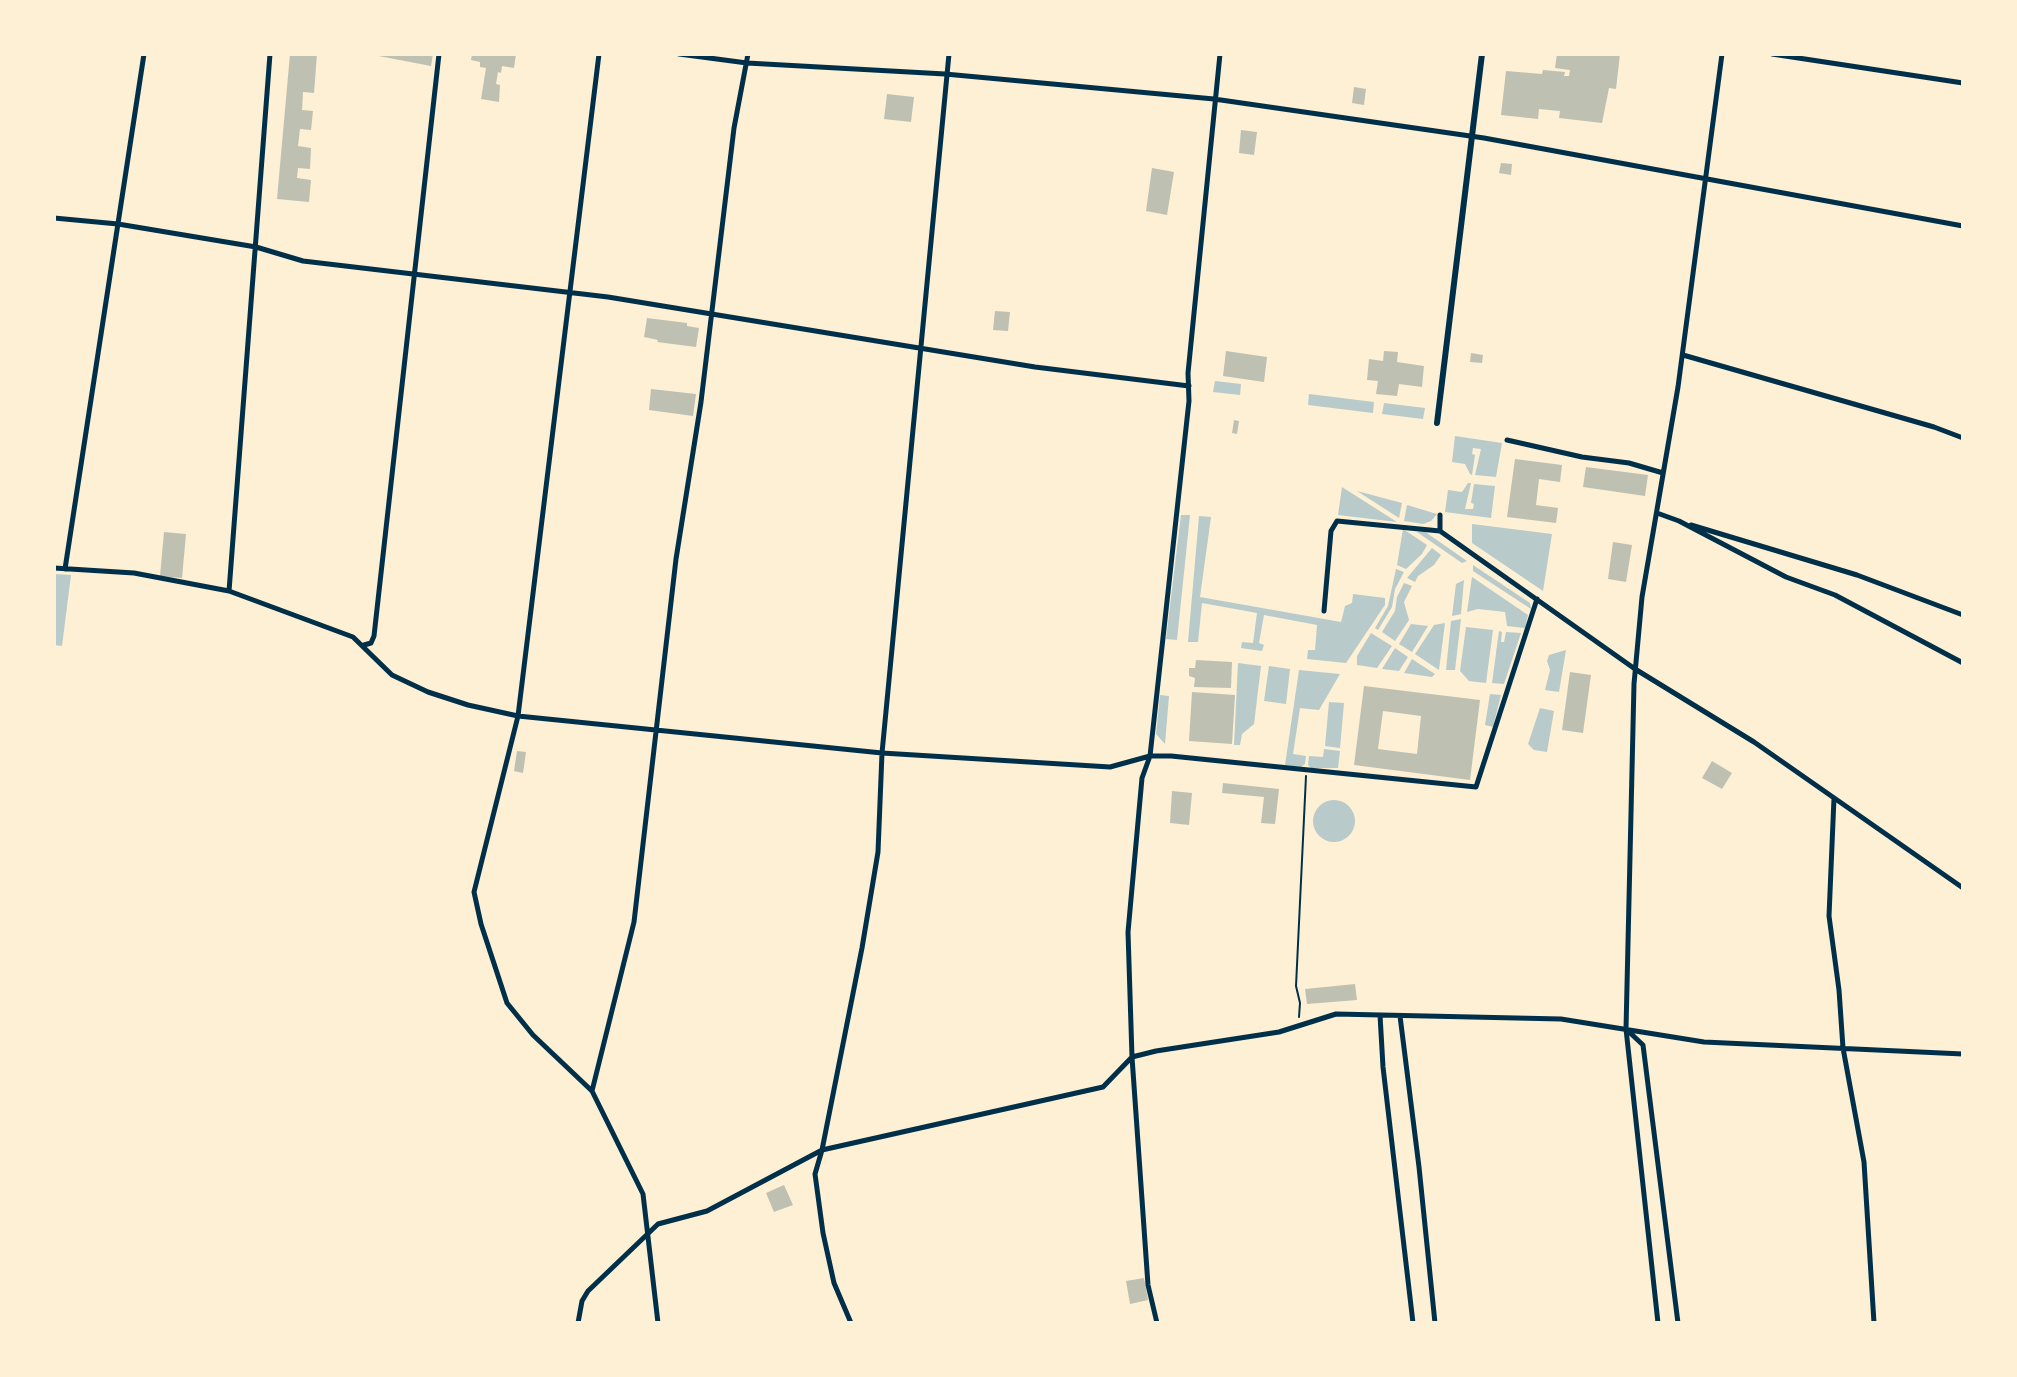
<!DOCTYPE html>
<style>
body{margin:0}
#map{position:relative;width:2017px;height:1377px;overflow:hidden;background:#fdf0d5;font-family:"IBM Plex Sans",sans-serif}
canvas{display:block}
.frame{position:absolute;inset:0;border:56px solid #fdf0d5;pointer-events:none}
</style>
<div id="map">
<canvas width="2017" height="1377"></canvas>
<div class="frame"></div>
</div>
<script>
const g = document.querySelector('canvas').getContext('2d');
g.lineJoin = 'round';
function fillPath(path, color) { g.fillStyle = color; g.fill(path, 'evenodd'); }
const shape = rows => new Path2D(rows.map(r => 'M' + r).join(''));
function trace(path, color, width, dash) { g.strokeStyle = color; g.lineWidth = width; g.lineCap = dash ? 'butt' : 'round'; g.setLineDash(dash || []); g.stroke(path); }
fillPath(shape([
 [1215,381,1241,384,1240,395,1213,392],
 [1309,394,1374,402,1373,413,1308,405],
 [1384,403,1425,408,1423,419,1382,414],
 [1455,436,1502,443,1496,477,1475,475,1481,449,1473,448,1472,454,1475,455,1472,475,1470,474,1465,464,1452,462],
 [1468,483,1471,483,1465,509,1473,509,1474,504,1471,503,1474,484,1495,486,1491,518,1445,512,1448,490,1462,492],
 [1342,487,1397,522,1338,515],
 [1357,491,1402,503,1399,518],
 [1407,505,1437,514,1431,521,1423,524,1404,521],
 [1181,515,1190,515,1177,640,1166,639],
 [1199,516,1211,517,1200,597,1341,622,1345,606,1352,603,1353,594,1385,598,1385,605,1346,663,1307,659,1308,650,1315,650,1317,625,1264,615,1259,643,1264,645,1262,651,1241,648,1242,642,1253,643,1257,613,1202,603,1198,642,1188,642],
 [1472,524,1552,534,1543,591,1472,543],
 [1403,529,1427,545,1422,554,1406,569,1397,565],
 [1424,531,1467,561,1462,563,1417,532],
 [1432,548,1441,555,1434,565,1418,576,1415,582,1407,578],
 [1473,565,1530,603,1531,609,1473,571],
 [1396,569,1404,572,1395,589,1392,607,1378,630,1375,628,1388,606],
 [54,574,71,575,62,646,54,645],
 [1472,577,1528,615,1525,628,1507,626,1505,612,1478,609,1467,612],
 [1464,580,1461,614,1452,616,1456,584],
 [1404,583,1412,586,1404,602,1409,620,1395,641,1382,632,1395,611,1397,597],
 [1461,619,1455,670,1446,670,1451,621],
 [1445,623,1439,670,1415,654,1434,625],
 [1411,624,1428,626,1412,652,1399,644],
 [1466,627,1493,630,1486,683,1469,681,1460,671],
 [1499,631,1502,632,1501,642,1504,642,1506,632,1521,633,1504,684,1492,683],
 [1371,633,1392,646,1377,668,1357,665,1357,656],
 [1395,648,1408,657,1399,671,1382,669],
 [1566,650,1559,692,1545,690,1550,670,1547,661,1549,655],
 [1412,659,1435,674,1432,677,1404,673],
 [1238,663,1261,666,1254,724,1242,734,1240,745,1234,745],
 [1269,666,1290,669,1286,704,1264,701],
 [1299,670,1340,674,1319,710,1300,708,1293,754,1306,756,1305,764,1301,767,1285,765],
 [1490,694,1501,695,1493,727,1485,725],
 [1160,695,1169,696,1165,744,1156,734],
 [1329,702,1344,703,1340,748,1325,746],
 [1540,708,1554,711,1547,752,1534,750,1528,744],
 [1324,749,1340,751,1338,768,1311,768,1308,765,1309,756,1323,757],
 '1313 821a21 21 0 1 1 42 0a21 21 0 1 1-42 0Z'
]), '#b9caca');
fillPath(shape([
 [290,54,317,54,314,93,303,92,302,110,313,111,311,130,300,129,298,146,311,148,310,169,298,168,297,178,311,180,309,202,277,199],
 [368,54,433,54,431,66],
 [472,54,516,54,514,68,502,66,501,73,498,72,496,84,500,85,499,102,481,99,486,68,480,67,480,62,471,60],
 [1557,54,1620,54,1616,89,1609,88,1602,123,1559,118,1560,111,1539,109,1538,119,1501,115,1506,71,1542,74,1543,70,1565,72,1564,76,1569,76,1570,70,1555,68],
 [1354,87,1366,89,1364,105,1352,103],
 [887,94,914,97,911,122,884,119],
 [1241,130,1257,132,1254,155,1239,153],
 [1501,163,1512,164,1511,175,1499,173],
 [1152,168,1174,172,1167,215,1146,211],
 [995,311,1010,312,1008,331,993,330],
 [647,318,687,323,687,326,699,328,696,347,657,342,658,340,644,337],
 [1226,351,1267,357,1264,382,1223,376],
 [1384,351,1398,352,1397,362,1424,366,1422,387,1399,384,1397,396,1376,394,1378,381,1367,380,1369,359,1383,361],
 [1471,353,1483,355,1482,363,1470,362],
 [651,389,696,394,693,416,649,410],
 [1234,420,1239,421,1237,434,1232,433],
 [1515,459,1562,465,1560,482,1539,479,1536,505,1558,508,1556,523,1507,517],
 [1586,467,1648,475,1645,496,1583,487],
 [164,532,186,534,182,578,160,576],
 [1613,542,1632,545,1626,582,1608,579],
 [1196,660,1232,662,1231,688,1194,687,1195,678,1189,676,1189,668,1195,668],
 [1570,672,1591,675,1583,733,1562,730],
 [1364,686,1480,700,1470,780,1354,765],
 [1383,711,1421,716,1417,754,1378,749],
 [1192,692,1235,695,1232,744,1189,741],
 [517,751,526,752,523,773,514,771],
 [1712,761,1732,773,1722,789,1702,778],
 [1223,783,1279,789,1275,824,1261,823,1264,797,1222,793],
 [1172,791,1192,793,1189,825,1170,823],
 [1355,984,1357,1000,1307,1004,1305,989],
 [784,1185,793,1205,774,1212,766,1193],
 [1144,1278,1148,1300,1130,1304,1126,1281]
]), '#bec0b2');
trace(shape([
 [1299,1017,1300,1003,1296,986,1306,776]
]), '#003049', 2);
trace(shape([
 [599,54,518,716,474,892,481,924,507,1003,533,1035,592,1091,643,1194,658,1323],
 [679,54,747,63,945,74,1214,99,1484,138,1963,226],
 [1772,54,1963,83],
 [54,218,118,224,256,247,303,261,608,297,1035,367,1189,386],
 [1683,355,1934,427,1963,438],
 [1507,440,1582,457,1629,463,1663,473],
 [1657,513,1679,521,1786,577,1835,595,1963,663],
 [1691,525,1857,575,1963,615],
 [1440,531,1440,515],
 [54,568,134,573,229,591,353,637,392,675,428,692,468,705,518,716,882,753,1110,767,1150,756,1171,756,1476,787,1537,599],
 [65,569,144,54],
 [229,591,270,54],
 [1324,611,1331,531,1337,521,1440,531,1635,669,1754,742,1963,888],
 [364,645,371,643,374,636,439,54],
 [1834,798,1829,916,1839,990,1843,1048,1864,1162,1874,1323],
 [1380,1015,1383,1067,1413,1323],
 [1400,1016,1419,1167,1435,1323],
 [1626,1029,1634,684,1642,597,1678,387,1722,54],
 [592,1091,634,922,676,559,701,402,734,128,748,54],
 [578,1323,582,1301,588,1291,658,1224,707,1211,822,1150,1103,1087,1132,1057,1156,1051,1279,1032,1336,1014,1561,1019,1704,1042,1963,1054],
 [851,1323,834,1283,823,1233,815,1174,822,1150,862,948,878,852,882,753,949,54],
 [1157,1323,1148,1285,1132,1057,1128,932,1142,778,1150,756,1189,401,1188,373,1220,54],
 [1658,1323,1626,1029,1643,1045,1678,1323]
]), '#003049', 5);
trace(shape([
 [1437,423,1482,54]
]), '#003049', 6);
</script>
